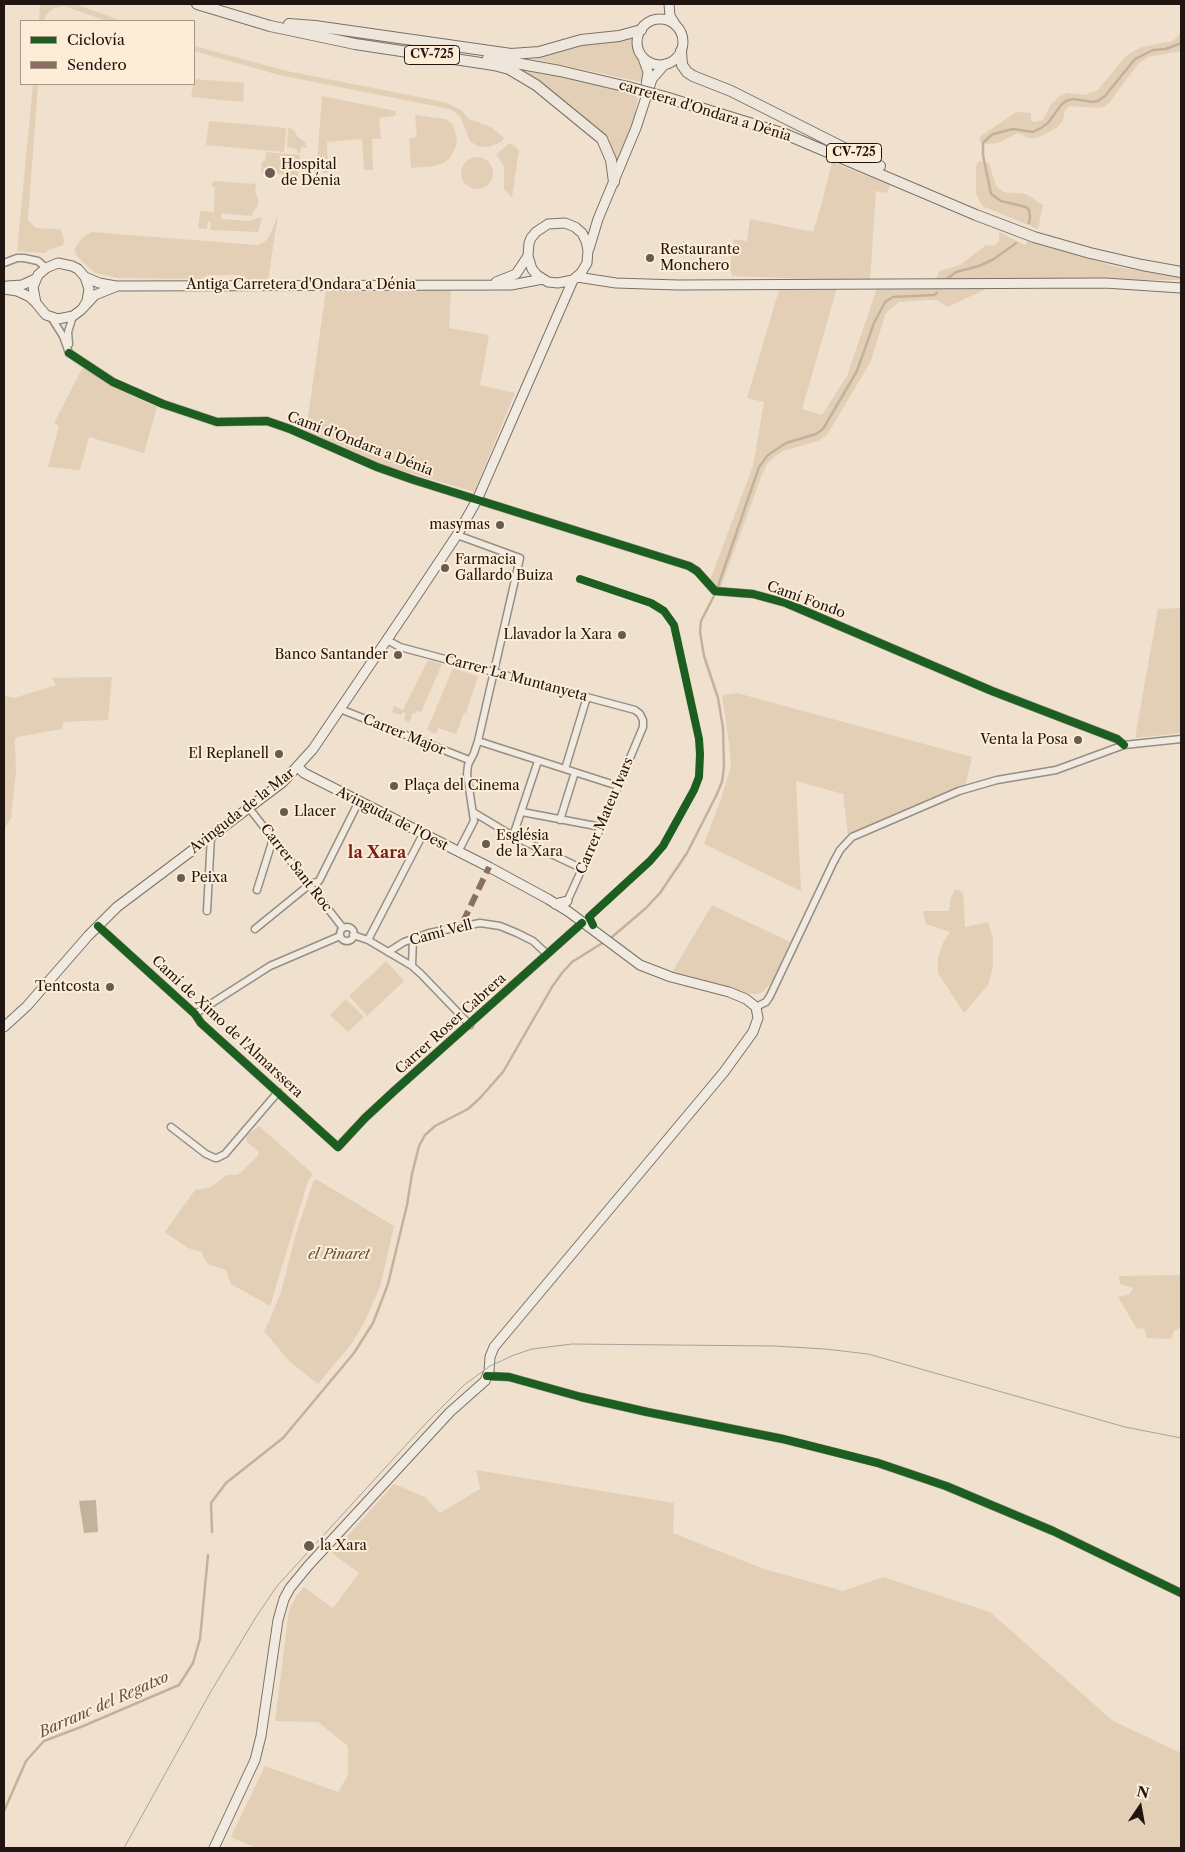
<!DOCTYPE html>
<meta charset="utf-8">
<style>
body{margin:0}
#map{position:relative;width:1185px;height:1852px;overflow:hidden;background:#efe1ce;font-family:"Libre Caslon Text",serif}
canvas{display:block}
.frame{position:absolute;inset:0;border:5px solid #201510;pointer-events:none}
.legend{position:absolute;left:20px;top:20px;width:175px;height:65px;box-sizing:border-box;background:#fdedd7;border:1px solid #a59787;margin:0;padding:6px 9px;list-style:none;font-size:15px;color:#201510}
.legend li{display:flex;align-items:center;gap:10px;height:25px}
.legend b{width:25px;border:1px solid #a59787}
.north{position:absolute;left:1115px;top:1782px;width:50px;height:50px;-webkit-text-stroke:4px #fdedd7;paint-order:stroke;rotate:12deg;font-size:14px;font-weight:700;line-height:20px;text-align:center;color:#201510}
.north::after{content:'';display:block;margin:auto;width:18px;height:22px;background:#201510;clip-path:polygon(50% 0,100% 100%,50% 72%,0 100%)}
</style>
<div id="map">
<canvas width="1185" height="1852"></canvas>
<div class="frame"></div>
<ul class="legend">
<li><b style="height:6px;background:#1b5e20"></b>Ciclovía</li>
<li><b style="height:6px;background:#8d6e63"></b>Sendero</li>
</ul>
<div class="north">N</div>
</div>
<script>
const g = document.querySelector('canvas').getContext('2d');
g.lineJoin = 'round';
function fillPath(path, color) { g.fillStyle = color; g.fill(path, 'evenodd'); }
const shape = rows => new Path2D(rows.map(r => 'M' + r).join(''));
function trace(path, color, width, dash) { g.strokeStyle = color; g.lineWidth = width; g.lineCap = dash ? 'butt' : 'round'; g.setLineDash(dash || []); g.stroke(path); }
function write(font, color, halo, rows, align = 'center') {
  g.font = font + ' "Libre Caslon Text",serif'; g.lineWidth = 4; g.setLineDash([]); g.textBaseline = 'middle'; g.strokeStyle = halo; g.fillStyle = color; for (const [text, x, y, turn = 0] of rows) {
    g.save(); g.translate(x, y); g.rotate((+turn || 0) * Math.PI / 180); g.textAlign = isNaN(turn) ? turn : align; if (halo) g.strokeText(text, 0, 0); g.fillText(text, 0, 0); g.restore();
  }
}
fillPath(shape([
 [40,4,75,4,122,21,107,21,64,6,54,8,46,15,44,21,39,21],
 [1181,33,1181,51,1148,57,1138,64,1109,103,1104,107,1096,108,1070,106,1065,110,1063,121,1058,127,1037,138,1029,138,1018,133,998,143,988,144,981,142,979,139,981,136,1016,112,1031,113,1031,121,1035,122,1043,120,1051,104,1060,96,1068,93,1085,95,1098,90,1124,58,1132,52,1142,47,1173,41],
 [632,38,634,52,644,68,645,83,526,57,570,46],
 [194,46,287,71,444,102,461,110,469,119,491,127,504,138,501,142,489,147,477,146,470,141,460,116,450,109,279,75,194,51],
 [519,68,614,88,638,95,634,122,617,165,614,153,604,135,537,80],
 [194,79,244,83,243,102,191,97],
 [33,84,38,84,28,220,36,228,55,229,61,230,64,240,63,245,48,250,46,253,17,251],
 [322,96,396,111,396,114,394,116,379,118,381,139,372,139,373,170,364,170,362,139,327,142,328,172,324,173,318,169,317,163],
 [415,115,446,119,453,125,457,139,456,146,450,158,445,162,434,166,411,168,409,138,417,137],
 [209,121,286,128,284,152,206,145],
 [288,128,293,129,298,137,305,142,307,148,301,147,300,153,297,153,297,149,287,147],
 [510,143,519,150,512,198,504,189,504,166,496,154],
 [266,152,300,155,298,176,291,180,281,174,261,172,262,162,265,161],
 '461 173a16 16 0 1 1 32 0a16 16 0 1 1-32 0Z',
 [979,161,989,163,996,186,1004,192,1026,194,1043,205,1038,229,982,206,976,193,976,166],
 [832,162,890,185,887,193,876,191,870,281,732,276,730,267,734,239,747,241,750,219,813,232,821,206],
 [213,181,256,184,255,191,259,201,257,207,252,213,253,215,250,216,222,213,221,219,250,221,259,217,262,218,258,232,210,230,211,222,208,222,207,229,198,228,200,211,214,212,215,187,212,187],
 [278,215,268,280,249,280,241,275,208,275,200,279,117,278,96,273,90,269,77,256,74,250,82,238,92,232,257,245,264,242,269,237],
 [999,232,1025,245,1028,241,1113,266,1181,278,1181,280,936,280,939,271,960,265,986,245,993,246,999,242],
 [451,288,449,328,489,335,480,385,515,393,474,492,390,467,350,453,306,431,326,290],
 [837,288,802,409,822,415,847,376,877,288,986,289,948,307,937,300,926,300,899,302,889,310,885,315,871,361,827,435,818,441,783,451,774,457,767,464,761,477,721,587,713,586,709,583,753,466,764,402,747,398,779,290],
 [83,367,115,388,157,407,144,453,89,437,80,470,48,467,59,426,54,423],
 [1181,608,1181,733,1135,738,1158,609],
 [428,660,442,664,421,712,417,711,415,714,413,713,409,723,404,720,406,714,403,712,401,715,392,712,394,706,403,710],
 [453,668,478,676,466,713,464,713,456,734,438,728,436,734,427,730],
 [112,677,108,720,63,722,62,729,17,737,15,739,16,773,11,818,4,830,4,696,14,698,56,685,52,678],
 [737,693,972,757,965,786,927,800,848,836,843,794,796,781,801,891,704,844,721,799,731,766,729,743,722,695],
 [955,889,963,892,965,927,988,922,993,939,993,967,988,985,964,1013,938,973,938,957,943,943,950,932,926,924,923,911,949,911,951,898],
 [712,905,790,942,774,979,763,992,757,994,746,993,672,972],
 [386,961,404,981,367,1016,349,996],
 [346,999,364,1017,348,1032,330,1015],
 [259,1126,313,1174,308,1181,270,1306,231,1284,226,1270,208,1264,203,1257,202,1252,188,1248,165,1232,195,1190,211,1187,227,1175,238,1175,257,1157,259,1152,247,1142,246,1136],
 [316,1179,394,1226,380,1287,364,1323,352,1343,318,1384,289,1361,264,1331,269,1321,281,1292,297,1230,313,1182],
 [1181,1275,1181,1327,1174,1331,1171,1339,1147,1338,1144,1328,1137,1329,1118,1297,1130,1294,1133,1288,1120,1284,1119,1276],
 [476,1470,674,1503,673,1533,764,1569,843,1591,883,1577,990,1612,1113,1721,1181,1753,1181,1848,256,1848,231,1837,265,1766,338,1792,348,1775,348,1746,318,1722,275,1721,289,1610,297,1595,304,1587,333,1608,359,1573,332,1553,394,1484,425,1497,440,1513,480,1489]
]), '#e2cfb6');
fillPath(shape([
 [96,1500,98,1532,84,1533,79,1501]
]), '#c4b19b');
trace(shape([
 [1029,223,1030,216,1029,210,1026,207,1001,201,991,194,983,155,983,143,987,139,993,134,1013,129,1033,132,1041,128,1048,123,1061,105,1066,101,1073,99,1093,102,1098,101,1105,96,1135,59,1153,50,1166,49,1181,43],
 [944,281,956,272,979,266,994,259,1016,243],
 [212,1532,211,1503,226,1483,283,1438,354,1353,373,1323,388,1284,407,1205,412,1174,419,1146,425,1135,435,1126,468,1109,480,1098,503,1072,552,987,562,973,572,962,612,937,646,908,660,893,687,853,716,796,722,782,724,767,723,728,718,698,704,656,700,632,701,621,716,592,759,467,768,455,786,443,816,434,823,429,857,371,874,323,885,302,893,297,934,295,937,293],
 [4,1811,26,1761,44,1741,81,1727,179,1685,193,1663,200,1639,208,1555]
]), '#c4b19b', 2.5);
const street = shape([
 [4,263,17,258,24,258,38,261,46,268],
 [51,317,63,336,69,353],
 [69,344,68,332,73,316],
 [69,353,113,382,163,404,217,422,267,421,290,429,377,467,414,480,689,566,697,571,715,591,753,594,786,603,992,691,1117,739,1124,745],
 [457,535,520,558,478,741,474,753,468,765,467,774,474,821,458,852],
 [387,640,400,647,635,710,640,714,643,720,643,727,601,827,566,904],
 [340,709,469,760],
 [478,741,618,786],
 [565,769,587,697],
 [249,808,343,928],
 [473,812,513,836,583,869],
 [522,812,601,827],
 [560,820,575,772],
 [513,836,538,761],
 [257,890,273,839],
 [207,911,211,836],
 [98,926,195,1014,201,1023,338,1147,365,1118,393,1092,582,923],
 '340 934a7 7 0 1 1 14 0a7 7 0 1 1-14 0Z',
 [255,929,309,885,319,881,359,801],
 [353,935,368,940,412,966,421,974,470,1025],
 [368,940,423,834],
 [388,952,404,942,429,933,480,923,500,926,517,933,533,941,547,954],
 [412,966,413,938],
 [756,1007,766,1002,770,996,833,863,840,850,852,837,959,791,997,780,1056,770,1124,745,1181,739],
 [195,1014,270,966,340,936],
 [171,1127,206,1154,215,1158,217,1158,225,1154,278,1092],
 [487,1376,509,1377,581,1397,647,1412,783,1439,878,1463,946,1486,1053,1531,1181,1593]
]);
const secondary = shape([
 [669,4,670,16,675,24],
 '637 42a23 23 0 1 1 46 0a23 23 0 1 1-46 0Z',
 [643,58,648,72,646,86],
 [589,249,598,219,636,128,652,79,665,64],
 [85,277,99,283,116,286,511,285,543,279],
 [577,277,616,283,678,285,1105,283,1181,288],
 [496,282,516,274,528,256,529,243,531,238,536,232,548,224,565,223,575,227,582,233,586,241,588,250,587,263,581,273,573,280,558,283,548,282,537,275,532,269,528,256],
 [7,286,22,285,35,279],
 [4,289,17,291,30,297,35,302],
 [84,306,87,301,89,289,85,277,78,269,72,266,58,263,46,268,38,275,33,287,36,303,46,315,58,319,73,316,81,310,95,295,115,287],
 [555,904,567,901],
 [4,1027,27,1006,88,936,117,907,283,782,313,749,407,610,457,535,477,500,573,280],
 [214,1848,255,1760,261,1736,278,1620,284,1599,290,1588,308,1566,450,1412,485,1381,489,1371,490,1357,494,1347,724,1072,753,1032,758,1018,756,1007,746,999,729,992,671,977,640,965,569,912,548,899,489,867,304,773,298,767]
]);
const primary = shape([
 [197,4,270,26,355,44,494,65,509,69,536,85,602,139,611,160,614,182],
 [289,24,315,26,511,54,539,52,581,40,619,36,641,30],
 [681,51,682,65,687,72,693,76,731,91,880,166],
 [488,58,560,71,628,87],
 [665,97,785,134,976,215,1034,237,1090,253,1142,265,1181,272]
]);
trace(street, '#968d83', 9);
trace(secondary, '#7a7268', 11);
trace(primary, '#7a7268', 12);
trace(street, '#f1eae0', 6);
trace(secondary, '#f1eae0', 9);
trace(primary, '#eee6db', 10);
trace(shape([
 [124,1848,210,1693,256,1617,277,1586,428,1421,464,1385,490,1366,514,1355,532,1349,572,1344,774,1346,825,1349,868,1354,1125,1427,1181,1438]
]), '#a8a19a', 1);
const primaryBridge = shape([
 [628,87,665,97]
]);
trace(primaryBridge, '#7a7268', 12, []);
trace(primaryBridge, '#eee6db', 10);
trace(shape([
 [463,922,489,867]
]), '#8d6e63', 6, [12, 6]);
trace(shape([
 [69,353,113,382,163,404,217,422,267,421,290,429,377,467,414,480,689,566,697,571,715,591,753,594,786,603,992,691,1117,739,1124,745],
 [580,579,651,603,664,611,674,625,699,739,700,754,699,777,694,790,663,846,650,861,589,917,593,925],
 [98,926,195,1014,201,1023,338,1147,365,1118,393,1092,582,923],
 [487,1376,509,1377,581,1397,647,1412,783,1439,878,1463,946,1486,1053,1531,1181,1593]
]), '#1b5e20', 8);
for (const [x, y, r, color] of [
 [270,173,6,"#685c52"],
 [650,258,5,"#685c52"],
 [500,525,5,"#685c52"],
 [445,568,5,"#685c52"],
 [622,635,5,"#685c52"],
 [398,655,5,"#685c52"],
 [1078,740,5,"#685c52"],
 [279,754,5,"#685c52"],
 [394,786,5,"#685c52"],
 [284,812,5,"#685c52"],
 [486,844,5,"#685c52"],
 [181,878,5,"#685c52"],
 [110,987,5,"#685c52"],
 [309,1546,6,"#685c52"]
]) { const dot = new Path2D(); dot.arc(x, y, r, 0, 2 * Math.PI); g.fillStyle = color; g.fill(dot); trace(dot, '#fdedd7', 2); }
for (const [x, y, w] of [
 [432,55,55],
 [854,153,55]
]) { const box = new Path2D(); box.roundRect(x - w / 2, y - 9.5, w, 19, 4); g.fillStyle = '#fdedd7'; g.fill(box); trace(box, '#201510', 1); }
write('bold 12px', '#201510', null, [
 ["CV-725",432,55],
 ["CV-725",854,153]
]);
write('14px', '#201510', '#fdedd7', [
 ["carretera d'Ondara a Dénia",705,111,17],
 ["Antiga Carretera d'Ondara a Dénia",301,285],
 ["Camí d’Ondara a Dénia",360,444,21],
 ["Camí Fondo",806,600,20],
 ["Carrer La Muntanyeta",516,678,15],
 ["Carrer Major",404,735,22],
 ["Avinguda de la Mar",242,811,-38],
 ["Carrer Mateu Ivars",605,816,-67],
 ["Avinguda de l'Oest",392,819,27],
 ["Carrer Sant Roc",296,868,52],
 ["Camí Vell",441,933,-15],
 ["Carrer Roser Cabrera",451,1024,-42],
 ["Camí de Ximo de l'Almarssera",227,1027,43]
]);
write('14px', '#201510', '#fdedd7', [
 ["Hospital",281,165],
 ["de Dénia",281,181],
 ["Restaurante",660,250],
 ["Monchero",660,266],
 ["masymas",490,525,"right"],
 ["Farmacia",455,560],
 ["Gallardo Buiza",455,576],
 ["Llavador la Xara",612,635,"right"],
 ["Banco Santander",388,655,"right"],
 ["Venta la Posa",1068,740,"right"],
 ["El Replanell",269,754,"right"],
 ["Plaça del Cinema",404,786],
 ["Llacer",294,812],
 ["Església",496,836],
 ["de la Xara",496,852],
 ["Peixa",191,878],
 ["Tentcosta",100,987,"right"],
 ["la Xara",320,1546]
], 'left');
write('italic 14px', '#605143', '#fdedd7', [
 ["el Pinaret",339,1255]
]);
write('italic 15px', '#615245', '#fdedd7', [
 ["Barranc del Regatxo",104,1705,-24]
]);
write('bold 16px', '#7a1f14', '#fdedd7', [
 ["la Xara",377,853]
]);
</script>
